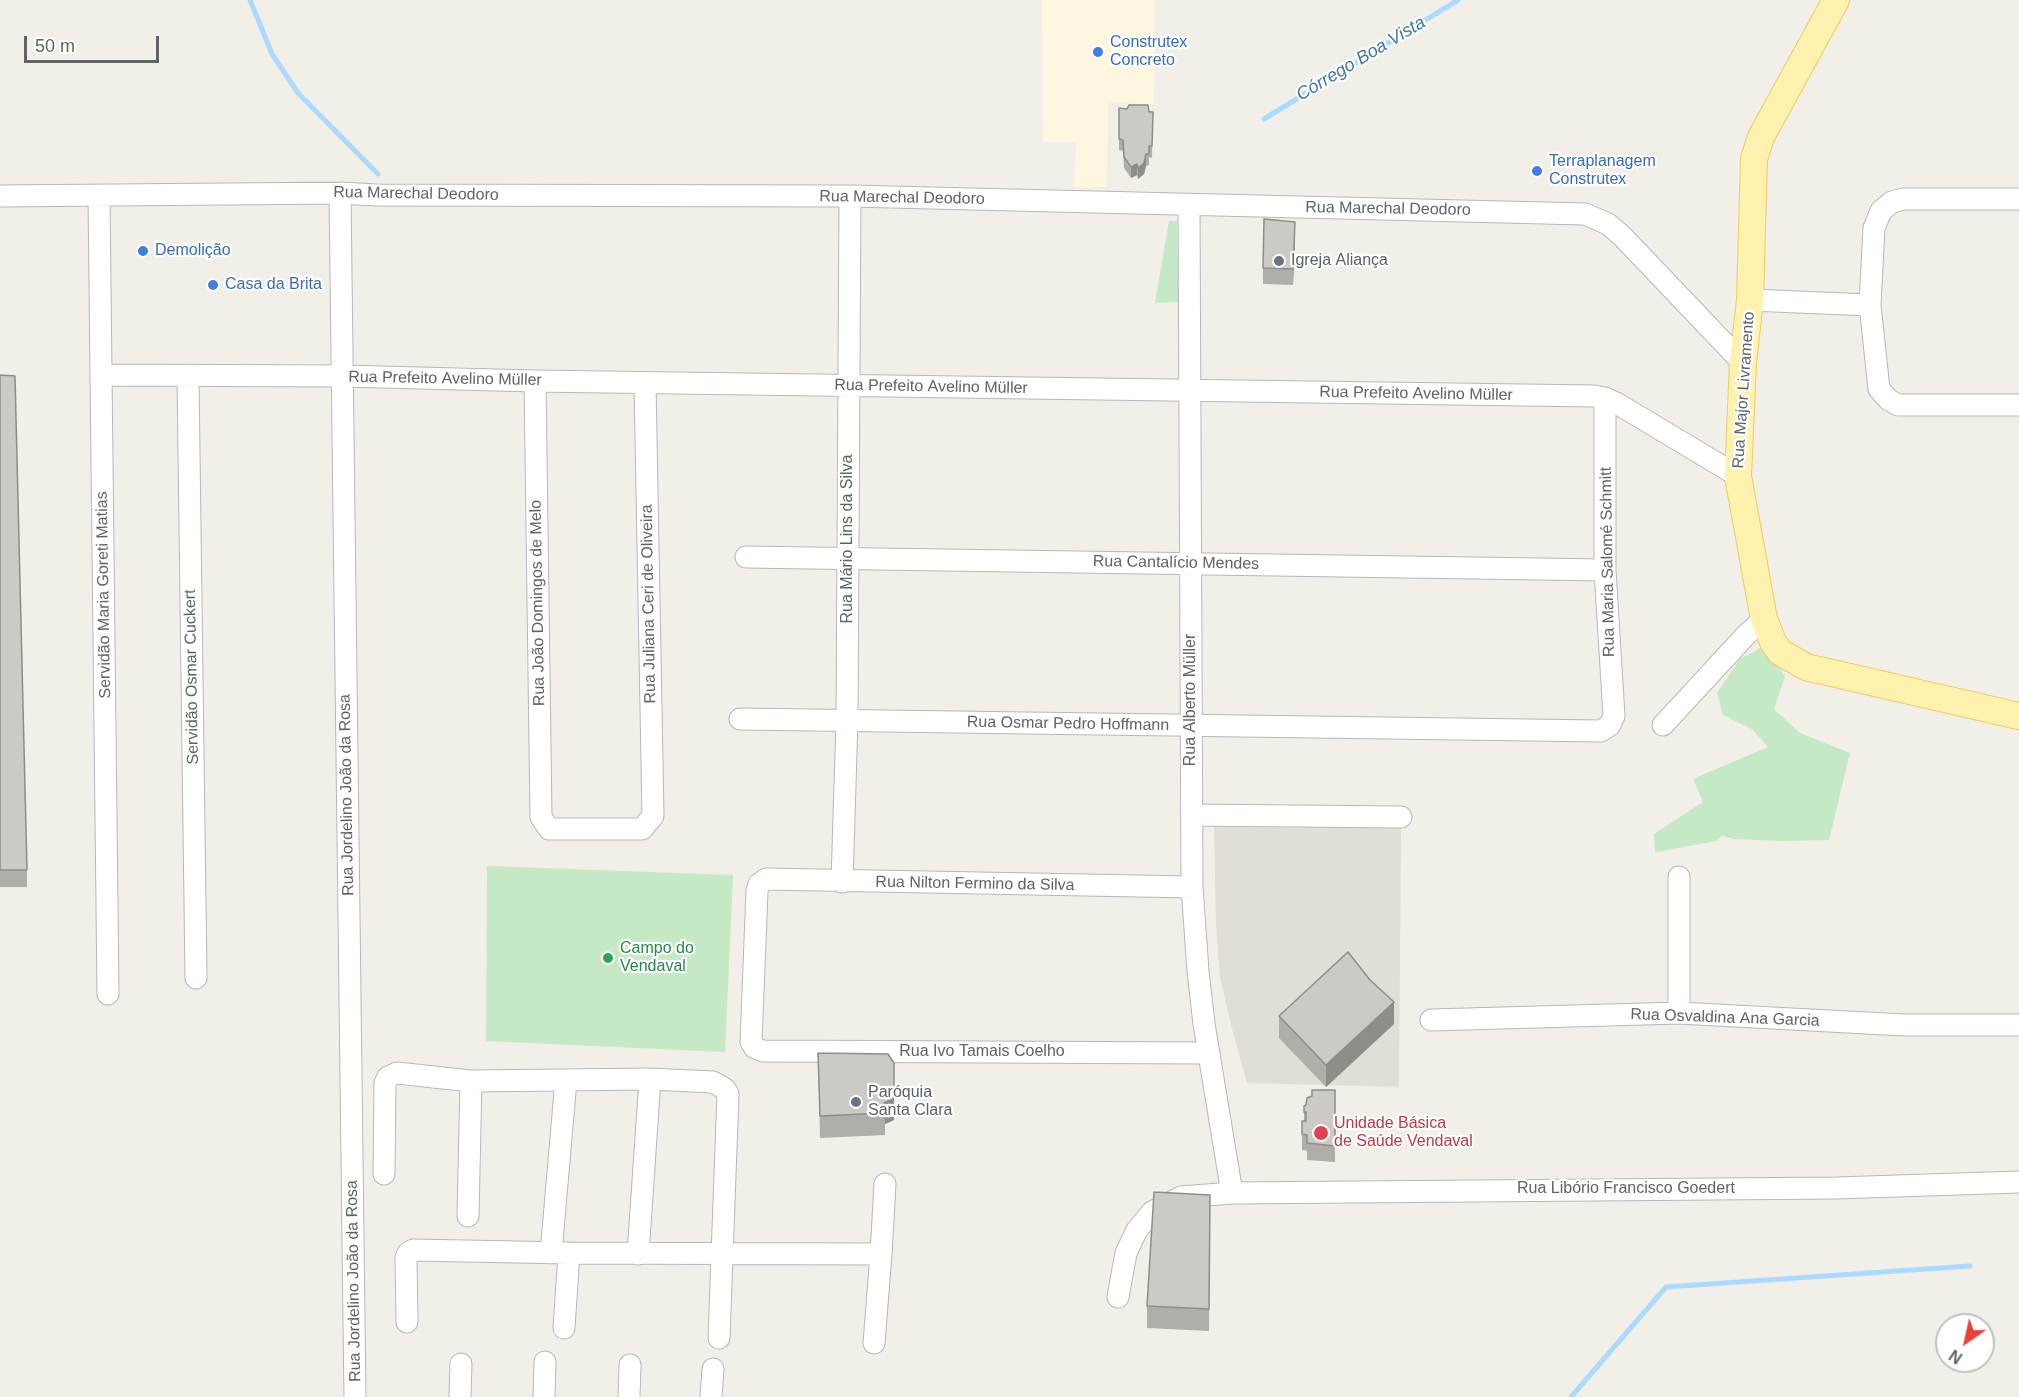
<!DOCTYPE html>
<meta charset="utf-8">
<style>
body{margin:0}
#map{position:relative;width:2019px;height:1397px;overflow:hidden;background:#f1efe8;font-family:Arial,sans-serif}
canvas{display:block}
.north{position:absolute;left:1935px;top:1313px;width:60px;height:60px;box-sizing:border-box;background:#fff;border:2px solid #bfc1c3;border-radius:50%;rotate:214deg;font-size:16px;font-weight:700;line-height:24px;text-align:center;color:#5f6368}
.north::after{content:'';display:block;margin:auto;width:21px;height:27px;background:#ea4335;clip-path:polygon(50% 0,100% 100%,50% 72%,0 100%)}
.scale{position:absolute;left:24px;top:36px;width:135px;height:27px;box-sizing:border-box;border:3px solid #5f6368;border-top:0;padding-left:8px;font-size:18px;line-height:21px;white-space:nowrap;color:#5f6368;-webkit-text-stroke:4px #fff;paint-order:stroke}
</style>
<div id="map">
<canvas width="2019" height="1397"></canvas>
<div class="north">N</div>
<div class="scale">50 m</div>
</div>
<script>
const g = document.querySelector('canvas').getContext('2d');
g.lineJoin = 'round';
function fillPath(path, color) { g.fillStyle = color; g.fill(path, 'evenodd'); }
const shape = rows => new Path2D(rows.map(r => 'M' + r).join(''));
function trace(path, color, width, dash) { g.strokeStyle = color; g.lineWidth = width; g.lineCap = dash ? 'butt' : 'round'; g.setLineDash(dash || []); g.stroke(path); }
function write(font, color, halo, rows, align = 'center') {
  g.font = font + ' Arial,sans-serif'; g.lineWidth = 4.5; g.setLineDash([]); g.textBaseline = 'middle'; g.strokeStyle = halo; g.fillStyle = color; for (const [text, x, y, turn = 0] of rows) {
    g.save(); g.translate(x, y); g.rotate((+turn || 0) * Math.PI / 180); g.textAlign = isNaN(turn) ? turn : align; if (halo) g.strokeText(text, 0, 0); g.fillText(text, 0, 0); g.restore();
  }
}
fillPath(shape([
 [1042,0,1155,0,1154,104,1108,103,1107,187,1074,187,1076,142,1043,142]
]), '#fef7e0');
fillPath(shape([
 [1214,827,1401,828,1399,1087,1247,1083,1232,1029,1220,977,1216,924]
]), '#e1ded6');
fillPath(shape([
 [1169,221,1177,221,1179,302,1155,303],
 [1764,646,1785,676,1774,709,1800,733,1850,753,1829,840,1780,841,1734,839,1722,836,1716,841,1655,852,1654,834,1703,802,1693,779,1768,747,1752,729,1723,715,1717,693,1740,659],
 [487,866,733,875,725,1052,486,1041]
]), '#c5e8c5');
trace(shape([
 [250,0,272,54,298,93,378,174],
 [1264,119,1458,0],
 [1571,1397,1666,1287,1970,1266]
]), '#aadaff', 5);
const minor = shape([
 [340,193,355,1397],
 [0,196,340,193,376,195,850,196,1585,214,1608,224,1622,236,1743,363],
 [99,196,108,994],
 [2019,199,1903,199,1892,202,1881,211,1874,228,1870,305,1879,389,1889,400,1898,405,2019,405],
 [1189,205,1192,887,1198,971,1204,1024,1232,1193],
 [1750,300,1870,305],
 [102,375,342,376,535,381,1594,396,1605,398,1618,404,1738,476],
 [188,377,196,978],
 [535,381,541,817,549,829,642,829,653,816,645,383],
 [746,557,1605,570],
 [740,719,1601,731,1610,725,1614,716,1605,570,1605,398],
 [1663,725,1747,634,1764,619],
 [1192,815,1401,817],
 [842,882,847,720,850,196],
 [1192,887,766,879,759,884,757,891,751,1042,755,1048,763,1051,1209,1053],
 [1679,1013,1679,877],
 [1431,1020,1679,1013,1904,1025,2019,1025],
 [384,1174,385,1083,388,1077,397,1073,471,1081,650,1079,713,1082,725,1089,728,1094,719,1338],
 [468,1216,471,1081],
 [551,1253,566,1080],
 [638,1254,650,1079],
 [1118,1297,1126,1253,1137,1230,1152,1212,1181,1197,1232,1193,1836,1188,2019,1182],
 [407,1322,406,1258,408,1253,413,1250,569,1253,881,1254,885,1184],
 [564,1328,569,1253],
 [874,1343,881,1254],
 [460,1397,461,1364],
 [544,1397,545,1362],
 [629,1397,630,1365],
 [711,1397,713,1369]
]);
const major = shape([
 [1836,0,1761,137,1754,159,1750,300,1743,363,1738,476,1764,619,1773,642,1780,652,1806,667,2019,716]
]);
trace(minor, '#b5b8bc', 23);
trace(major, '#f2c960', 28);
trace(minor, '#fff', 21);
trace(major, '#fff2af', 26);
fillPath(shape([
 [1119,108,1153,112,1152,158,1149,157,1149,165,1146,166,1144,174,1138,179,1137,175,1131,178,1124,168,1123,151,1119,150],
 [1295,238,1293,285,1263,284,1263,268],
 [0,375,27,870,27,887,0,887],
 [1279,1016,1394,1024,1326,1087,1279,1038],
 [818,1053,894,1120,885,1124,885,1135,820,1138],
 [1335,1090,1335,1162,1307,1160,1307,1151,1302,1150,1302,1121,1304,1121,1304,1106],
 [1210,1195,1209,1331,1147,1328,1147,1306]
]), '#afaea9');
fillPath(shape([
 [1146,154,1146,166,1144,174,1138,179,1138,168],
 [1137,164,1137,175,1131,178,1131,167],
 [1295,222,1295,238,1293,285,1293,269],
 [1394,1002,1394,1024,1326,1087,1326,1065],
 [894,1063,894,1120,885,1124,884,1103]
]), '#8f8d8a');
const building = shape([
 [1129,105,1148,105,1149,112,1153,112,1152,146,1149,146,1149,154,1146,154,1144,163,1138,168,1137,164,1131,167,1124,157,1123,140,1119,139,1119,108,1127,109,1129,105],
 [1264,219,1295,222,1293,269,1263,268,1264,219],
 [0,375,15,376,27,870,0,870,0,375],
 [1348,952,1370,980,1394,1002,1326,1065,1279,1016,1348,952],
 [818,1053,888,1054,894,1063,894,1098,884,1103,885,1113,820,1116,818,1053],
 [1312,1090,1335,1090,1335,1146,1307,1143,1307,1135,1302,1134,1302,1121,1306,1121,1306,1112,1304,1112,1304,1106,1306,1105,1307,1098,1312,1096,1312,1090],
 [1154,1192,1210,1195,1209,1309,1147,1306,1154,1192]
]);
fillPath(building, '#cccac5');
trace(building, '#8f8d8a', 1.5);
for (const [x, y, r, color] of [
 [1098,52,6,"#3f7fe0"],
 [1537,171,6,"#3f7fe0"],
 [143,251,6,"#3f7fe0"],
 [1279,261,6,"#6b7280"],
 [213,285,6,"#3f7fe0"],
 [608,958,6,"#2e9e5b"],
 [856,1102,6,"#6b7280"],
 [1321,1133,8,"#e0444e"]
]) { const dot = new Path2D(); dot.arc(x, y, r, 0, 2 * Math.PI); g.fillStyle = color; g.fill(dot); trace(dot, '#fff', 2); }
write('16px', '#366cbe', '#fff', [
 ["Construtex",1110,43],
 ["Concreto",1110,61],
 ["Terraplanagem",1549,162],
 ["Construtex",1549,180],
 ["Demolição",155,251],
 ["Casa da Brita",225,285]
], 'left');
write('16px', '#5f6368', '#fff', [
 ["Rua Marechal Deodoro",416,194,1],
 ["Rua Marechal Deodoro",902,198,1],
 ["Rua Marechal Deodoro",1388,209,1],
 ["Rua Prefeito Avelino Müller",445,379,1],
 ["Rua Prefeito Avelino Müller",931,387,1],
 ["Rua Major Livramento",1744,390,-86],
 ["Rua Prefeito Avelino Müller",1416,394,1],
 ["Rua Mário Lins da Silva",848,539,-90],
 ["Rua Maria Salomé Schmitt",1608,562,-91],
 ["Rua Cantalício Mendes",1176,563,1],
 ["Servidão Maria Goreti Matias",104,595,-91],
 ["Rua João Domingos de Melo",538,603,-91],
 ["Rua Juliana Ceri de Oliveira",649,604,-91],
 ["Servidão Osmar Cuckert",192,677,-91],
 ["Rua Alberto Müller",1191,700,-90],
 ["Rua Osmar Pedro Hoffmann",1068,724,1],
 ["Rua Jordelino João da Rosa",347,795,-91],
 ["Rua Nilton Fermino da Silva",975,884,1],
 ["Rua Osvaldina Ana Garcia",1725,1018,2],
 ["Rua Ivo Tamais Coelho",982,1052],
 ["Rua Libório Francisco Goedert",1626,1189],
 ["Rua Jordelino João da Rosa",354,1281,-91]
]);
write('16px', '#5b616d', '#fff', [
 ["Igreja Aliança",1291,261],
 ["Paróquia",868,1093],
 ["Santa Clara",868,1111]
], 'left');
write('16px', '#27864d', '#fff', [
 ["Campo do",620,949],
 ["Vendaval",620,967]
], 'left');
write('16px', '#be3a42', '#fff', [
 ["Unidade Básica",1334,1124],
 ["de Saúde Vendaval",1334,1142]
], 'left');
write('italic 18px', '#4174aa', '#fff', [
 ["Córrego Boa Vista",1361,59,-31]
]);
</script>
